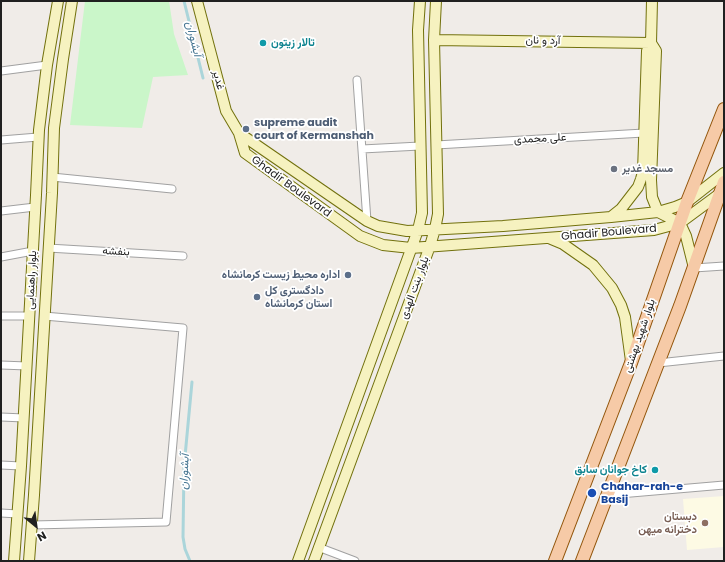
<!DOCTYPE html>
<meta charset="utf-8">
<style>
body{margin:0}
#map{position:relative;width:725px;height:562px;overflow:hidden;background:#f0ece8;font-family:Poppins,sans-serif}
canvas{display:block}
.frame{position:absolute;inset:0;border:2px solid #202020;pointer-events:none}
.north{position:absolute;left:16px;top:506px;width:40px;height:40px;-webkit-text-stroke:3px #fff;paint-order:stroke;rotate:151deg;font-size:11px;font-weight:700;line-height:16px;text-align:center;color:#202020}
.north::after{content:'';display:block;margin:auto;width:14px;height:18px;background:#202020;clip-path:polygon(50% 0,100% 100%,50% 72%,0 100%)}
</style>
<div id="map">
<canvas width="725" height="562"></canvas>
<div class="frame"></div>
<div class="north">N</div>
</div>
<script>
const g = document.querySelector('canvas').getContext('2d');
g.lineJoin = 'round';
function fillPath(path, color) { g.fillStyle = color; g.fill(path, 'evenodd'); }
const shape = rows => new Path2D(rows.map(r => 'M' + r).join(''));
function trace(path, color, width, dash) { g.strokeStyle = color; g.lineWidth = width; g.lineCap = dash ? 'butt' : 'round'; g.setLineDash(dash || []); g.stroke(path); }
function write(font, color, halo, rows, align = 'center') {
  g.font = font + ' Poppins,Vazirmatn,sans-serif'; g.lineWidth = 3.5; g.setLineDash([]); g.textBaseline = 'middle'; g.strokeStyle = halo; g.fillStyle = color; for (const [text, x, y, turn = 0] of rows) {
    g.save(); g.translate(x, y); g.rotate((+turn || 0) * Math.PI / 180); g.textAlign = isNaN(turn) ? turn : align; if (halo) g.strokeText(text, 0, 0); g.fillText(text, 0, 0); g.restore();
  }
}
fillPath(shape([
 [724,496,724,547,687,550,683,499]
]), '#fdfae4');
fillPath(shape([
 [85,1,169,1,174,34,188,75,153,77,142,128,70,125]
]), '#caf6c9');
trace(shape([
 [184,1,203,78],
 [190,561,185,549,183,537,184,467,192,382]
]), '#abd5da', 3);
const street = shape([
 [1,71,47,65],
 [357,80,367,221],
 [1,140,38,137],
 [436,145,644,133],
 [362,149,420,146],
 [52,177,172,189],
 [1,211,35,207],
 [48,248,183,256],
 [1,257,33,251],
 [694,268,724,266],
 [1,316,30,316],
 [658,363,724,356],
 [1,365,27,366],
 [1,417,24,418],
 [1,465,21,466],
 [608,495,724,485],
 [1,513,18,514],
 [32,525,166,522,183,328,44,316],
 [318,547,355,561]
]);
const secondary = shape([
 [197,1,226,111,239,133,245,153,360,236,383,245,411,248,654,230,680,223,722,192],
 [434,40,651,43],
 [651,43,656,51,651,180,652,197,658,212],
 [239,133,367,221,378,226,407,231,503,226,611,217,658,212,675,207,687,202,724,173],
 [658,212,680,223,686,236,694,268],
 [611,217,621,209,638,187,641,179,643,172,647,51,651,43,652,1],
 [551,239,563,244,593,265,612,288,621,305,625,317,631,361],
 [14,561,21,466,36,195,39,130,47,65,58,1],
 [29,561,34,495,52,193,54,128,63,59,72,1],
 [298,561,418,230,422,213,418,30,420,1],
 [314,561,430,246,435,229,438,214,434,40,436,1]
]);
const primary = shape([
 [555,561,631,363,687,202,724,109],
 [582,561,680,306,724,182]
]);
trace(street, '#a1a1a1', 9);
trace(secondary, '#72710d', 12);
trace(primary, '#92550b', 14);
trace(street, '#fff', 7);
trace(secondary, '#f6f2c0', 10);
trace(primary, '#f6caa7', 12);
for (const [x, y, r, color] of [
 [263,43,4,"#0f9aa8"],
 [246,129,4,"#5c6f8a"],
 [614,169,4,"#6b7280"],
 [348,275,4,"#5c6f8a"],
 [257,297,4,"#5c6f8a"],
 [655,470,4,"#0f9aa8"],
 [592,493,5,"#1a4fb4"],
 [705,523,4,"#8d6e63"]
]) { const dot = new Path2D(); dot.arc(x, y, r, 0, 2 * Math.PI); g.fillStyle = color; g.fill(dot); trace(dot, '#fff', 1.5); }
write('11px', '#202020', '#fff', [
 ["آرد و نان",543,41,1],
 ["غدیر",218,80,76],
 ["علی محمدی",540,139,-3],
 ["Ghadir Boulevard",291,187,36],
 ["Ghadir Boulevard",609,233,-5],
 ["بنفشه",116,252,3],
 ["بلوار راهنمایی",32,280,-87],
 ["بلوار بنت الهدی",415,288,-70],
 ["بلوار شهید بهشتی",640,336,-71]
]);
write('bold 11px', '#0d838f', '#fff', [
 ["تالار زیتون",271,43],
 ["کاخ جوانان سابق",647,470,"right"]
], 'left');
write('bold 11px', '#4e5e75', '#fff', [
 ["supreme audit",254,123],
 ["court of Kermanshah",254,136],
 ["اداره محیط زیست کرمانشاه",340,275,"right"],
 ["دادگستری کل",265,291],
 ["استان کرمانشاه",265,304]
], 'left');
write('bold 11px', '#5b616d', '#fff', [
 ["مسجد غدیر",622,169]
], 'left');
write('bold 11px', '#164399', '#fff', [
 ["Chahar-rah-e",601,487],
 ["Basij",601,500]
], 'left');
write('bold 11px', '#785e54', '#fff', [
 ["دبستان",697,517],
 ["دخترانه میهن",697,530]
], 'right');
write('italic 12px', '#487793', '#fff', [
 ["آبشوران",193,39,76],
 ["آبشوران",185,472,-87]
]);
</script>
